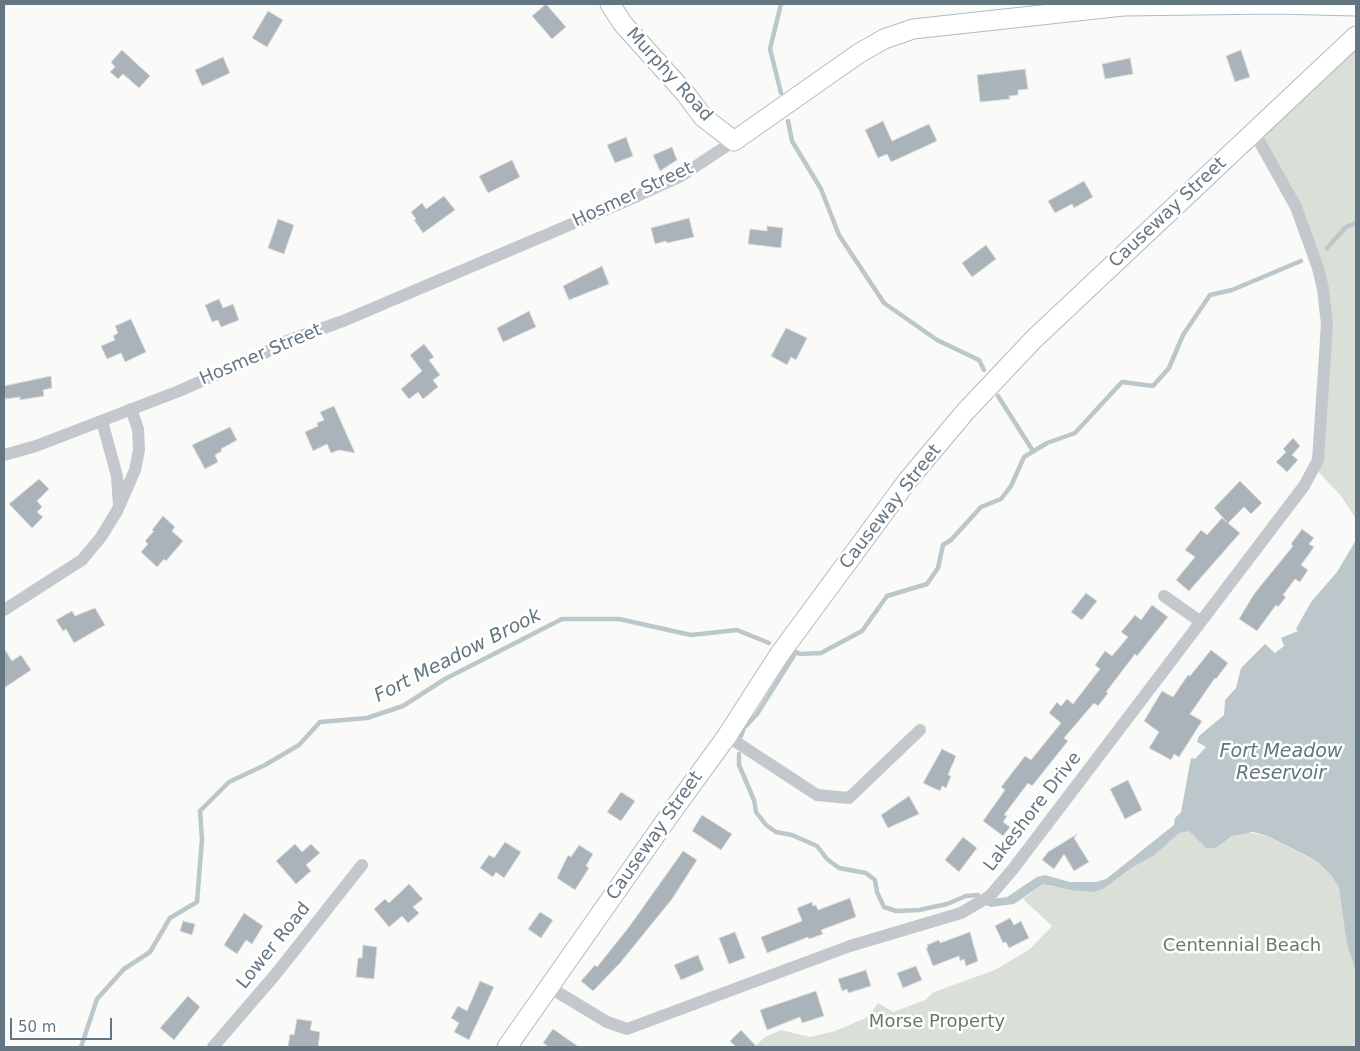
<!DOCTYPE html>
<style>
body{margin:0}
#map{position:relative;width:1360px;height:1051px;overflow:hidden;background:#fafaf8;font-family:"DejaVu Sans",sans-serif}
canvas{display:block}
.frame{position:absolute;inset:0;border:5px solid #657683;pointer-events:none}
.scale{position:absolute;left:10px;top:1018px;width:102px;height:22px;box-sizing:border-box;border:2px solid #657683;border-top:0;padding-left:6px;font-size:15px;line-height:18px;white-space:nowrap;color:#657683;-webkit-text-stroke:4px #fff;paint-order:stroke}
</style>
<div id="map">
<canvas width="1360" height="1051"></canvas>
<div class="frame"></div>
<div class="scale">50 m</div>
</div>
<script>
const g = document.querySelector('canvas').getContext('2d');
g.lineJoin = 'round';
function fillPath(path, color) { g.fillStyle = color; g.fill(path, 'evenodd'); }
const shape = rows => new Path2D(rows.map(r => 'M' + r).join(''));
function trace(path, color, width, dash) { g.strokeStyle = color; g.lineWidth = width; g.lineCap = dash ? 'butt' : 'round'; g.setLineDash(dash || []); g.stroke(path); }
function write(font, color, halo, rows, align = 'center') {
  g.font = font + ' "DejaVu Sans",sans-serif'; g.lineWidth = 5; g.setLineDash([]); g.textBaseline = 'middle'; g.strokeStyle = halo; g.fillStyle = color; for (const [text, x, y, turn = 0] of rows) {
    g.save(); g.translate(x, y); g.rotate((+turn || 0) * Math.PI / 180); g.textAlign = isNaN(turn) ? turn : align; if (halo) g.strokeText(text, 0, 0); g.fillText(text, 0, 0); g.restore();
  }
}
fillPath(shape([
 [1356,36,1356,519,1341,496,1315,468,1324,367,1318,268,1254,132],
 [1189,828,1216,848,1232,836,1244,832,1268,836,1319,863,1330,874,1339,887,1356,971,1356,1047,754,1047,765,1037,781,1030,810,1037,835,1031,868,1017,878,1003,893,1012,925,1000,934,992,995,970,1030,949,1052,926,1023,899,1043,884,1055,887,1103,889,1161,842]
]), '#dadfd7');
fillPath(shape([
 [1356,540,1356,971,1347,944,1339,887,1330,874,1319,863,1307,856,1268,836,1253,832,1232,836,1216,848,1206,848,1189,831,1179,833,1154,855,1131,868,1103,889,1093,892,1071,890,1043,884,1014,904,991,907,983,904,992,899,1007,897,1037,877,1045,875,1070,882,1096,882,1106,879,1174,825,1175,818,1181,812,1191,758,1195,759,1206,747,1197,742,1199,736,1224,715,1225,700,1236,688,1241,668,1265,644,1275,653,1284,646,1281,638,1298,631,1296,629,1311,602,1337,572]
]), '#bbc7cb');
trace(shape([
 [781,4,770,49,781,93],
 [788,121,792,141,821,189,839,235,884,303,937,340,979,360,984,370],
 [1327,248,1346,227,1356,223],
 [998,396,1033,451],
 [794,651,800,654,821,653,862,631,887,596,927,584,938,568,943,545,951,540,981,507,1001,499,1011,486,1024,457,1047,443,1075,433,1122,382,1153,386,1169,368,1183,335,1210,295,1232,290,1301,261],
 [741,736,744,728,757,714,796,652],
 [739,754,739,765,754,800,756,812,766,825,776,832,792,835,817,846,827,859,839,868,866,873,875,880,877,892,884,907,896,911,919,910,947,904,966,896,978,895],
 [81,1047,97,999,124,969,150,952,170,918,197,902,202,839,200,811,229,782,265,765,299,745,320,722,367,718,403,706,445,679,562,619,619,619,691,635,737,630,769,643]
]), '#bbc7cb', 4.5);
const building = shape([
 [546,4,566,27,552,39,532,16,546,4],
 [268,11,283,20,267,47,252,38,268,11],
 [122,50,150,76,139,88,123,74,118,79,110,72,115,67,111,62,122,50],
 [1241,50,1250,77,1235,82,1226,56,1241,50],
 [223,57,230,73,202,86,195,70,223,57],
 [1130,58,1133,74,1105,79,1102,64,1130,58],
 [1025,69,1028,89,1018,90,1018,95,1009,96,1010,99,980,102,977,75,1025,69],
 [883,121,892,141,929,124,937,141,891,162,887,154,878,158,865,130,883,121],
 [626,137,633,156,615,163,607,145,626,137],
 [672,147,677,160,660,171,653,155,672,147],
 [512,160,520,177,488,193,479,176,512,160],
 [1084,181,1093,197,1074,208,1072,204,1055,213,1048,201,1084,181],
 [444,196,455,210,423,233,414,220,416,219,411,212,422,203,426,209,444,196],
 [689,218,694,237,667,243,666,241,655,244,651,228,689,218],
 [278,219,294,225,284,254,268,248,278,219],
 [767,226,783,228,781,248,748,244,750,229,767,231,767,226],
 [986,245,996,259,972,277,962,263,986,245],
 [602,266,609,284,569,300,563,286,602,266],
 [219,299,223,308,233,304,239,320,221,327,218,320,212,322,205,305,219,299],
 [529,311,536,327,503,342,497,328,529,311],
 [131,319,146,352,125,362,121,353,107,359,101,346,115,340,113,336,118,333,115,326,131,319],
 [786,328,807,338,796,360,791,357,787,365,771,356,786,328],
 [424,344,434,357,429,360,440,375,433,380,438,387,423,399,418,392,409,399,401,389,422,371,410,355,424,344],
 [51,376,52,388,43,390,44,396,20,400,20,397,5,399,4,386,51,376],
 [334,406,355,453,339,450,331,453,327,444,313,451,305,432,318,426,317,423,324,420,320,412,334,406],
 [230,427,237,440,221,449,222,451,215,455,218,462,205,469,192,445,230,427],
 [1293,438,1300,446,1292,455,1298,460,1287,472,1276,462,1286,452,1283,449,1293,438],
 [39,479,49,489,37,501,42,507,37,512,43,517,32,528,9,504,39,479],
 [1240,481,1262,503,1251,514,1244,507,1228,523,1240,533,1189,591,1176,580,1195,557,1185,550,1201,530,1207,535,1222,518,1227,522,1214,508,1240,481],
 [163,516,175,527,172,531,183,541,166,561,164,559,157,567,141,552,148,544,145,541,154,531,152,530,163,516],
 [1302,529,1314,538,1309,544,1314,547,1301,565,1308,570,1300,582,1295,579,1283,595,1286,597,1278,607,1276,605,1257,631,1239,619,1254,594,1293,546,1291,544,1302,529],
 [1086,593,1097,601,1082,620,1071,612,1086,593],
 [1152,605,1168,617,1137,656,1135,654,1106,692,1108,693,1098,706,1094,703,1064,738,1068,741,1032,786,1028,783,1004,815,1007,816,1003,822,1010,827,1003,836,983,821,1005,790,1001,787,1025,756,1031,760,1061,723,1049,713,1057,702,1061,706,1067,699,1073,704,1100,669,1095,665,1105,651,1112,656,1128,637,1121,632,1135,615,1141,620,1152,605],
 [95,608,105,625,74,643,66,629,63,631,56,620,72,611,75,616,95,608],
 [4,648,12,661,21,655,31,670,4,688,4,648],
 [1211,650,1228,663,1216,679,1215,678,1190,714,1202,721,1179,757,1174,754,1171,760,1149,748,1159,732,1144,721,1162,691,1173,697,1188,675,1190,676,1211,650],
 [942,749,956,756,948,775,951,776,946,788,942,786,940,791,923,783,942,749],
 [1128,780,1142,810,1125,819,1110,789,1128,780],
 [621,792,635,801,621,821,607,812,621,792],
 [909,796,919,814,888,828,881,815,909,796],
 [702,815,732,834,721,850,692,831,702,815],
 [1077,834,1074,838,1089,862,1074,871,1064,854,1054,869,1042,860,1048,852,1077,834],
 [963,837,977,848,959,872,945,860,963,837],
 [505,842,521,852,504,878,496,872,493,877,480,868,489,855,494,858,505,842],
 [295,844,302,852,311,844,320,853,306,865,311,871,296,884,276,861,295,844],
 [579,845,593,854,586,866,589,868,575,890,557,878,568,855,571,857,579,845],
 [683,851,697,860,672,899,620,963,593,991,581,981,595,965,597,967,629,927,683,851],
 [409,884,423,899,413,907,419,913,408,923,402,916,389,927,374,909,385,899,389,903,409,884],
 [850,898,856,917,821,930,823,934,809,939,808,937,767,953,761,937,802,921,797,908,812,902,813,906,816,905,818,910,850,898],
 [540,912,553,920,541,938,528,929,540,912],
 [244,913,263,926,252,944,246,940,237,954,224,945,244,913],
 [1010,918,1014,925,1021,921,1029,938,1009,948,1006,942,1003,943,995,926,1010,918],
 [183,921,195,924,192,935,180,931,183,921],
 [735,932,745,958,729,964,719,938,735,932],
 [970,932,978,961,966,966,964,959,960,961,959,956,933,966,926,948,928,948,927,945,939,940,940,943,970,932],
 [363,945,377,947,374,979,356,977,358,958,362,958,363,945],
 [698,955,704,970,681,980,674,965,698,955],
 [916,966,922,980,903,988,897,973,916,966],
 [866,970,871,986,848,993,847,989,842,991,838,979,866,970],
 [480,981,494,987,469,1040,454,1032,459,1023,451,1018,458,1006,467,1011,480,981],
 [816,991,824,1016,802,1023,800,1017,767,1030,760,1010,816,991],
 [188,996,200,1007,174,1040,160,1028,188,996],
 [297,1019,312,1021,310,1030,320,1032,318,1047,288,1047,290,1034,294,1035,297,1019],
 [553,1029,579,1047,549,1047,543,1043,553,1029],
 [741,1030,757,1047,736,1047,730,1041,741,1030]
]);
fillPath(building, '#aab3b9');
trace(building, '#dcdcda', 1);
const secondary = shape([
 [610,4,623,24,685,93,703,117,734,141,858,54,884,39,913,29,1123,6,1275,4,1356,6],
 [507,1047,671,813,727,736,779,655,908,480,965,412,1034,339,1356,36]
]);
trace(secondary, '#b3babf', 21);
trace(shape([
 [102,421,117,476,119,506],
 [4,455,36,446,179,391,263,354,284,342,343,321,626,201,681,176,734,141],
 [1164,596,1201,622],
 [4,610,82,560,101,537,117,511,135,470,139,450,138,429,131,409],
 [727,736,817,795,849,798,920,730],
 [549,987,607,1022,627,1029,850,946,961,913,990,896,1013,869,1304,486,1318,460,1327,324,1323,289,1318,268,1296,207,1254,132],
 [213,1047,275,975,362,865]
]), '#c3c8cc', 12);
trace(secondary, '#fff', 19);
write('18px', '#657683', '#fff', [
 ["Murphy Road",669,75,48],
 ["Hosmer Street",633,195,-25],
 ["Causeway Street",1168,213,-43],
 ["Hosmer Street",261,355,-23],
 ["Causeway Street",891,507,-52],
 ["Lakeshore Drive",1033,812,-52],
 ["Causeway Street",655,836,-55],
 ["Lower Road",274,946,-51]
]);
write('18px', '#687a64', '#fff', [
 ["Centennial Beach",1242,946],
 ["Morse Property",937,1022]
]);
write('italic 19px', '#60757c', '#fff', [
 ["Fort Meadow Brook",458,656,-27],
 ["Fort Meadow",1281,752],
 ["Reservoir",1281,774]
]);
</script>
